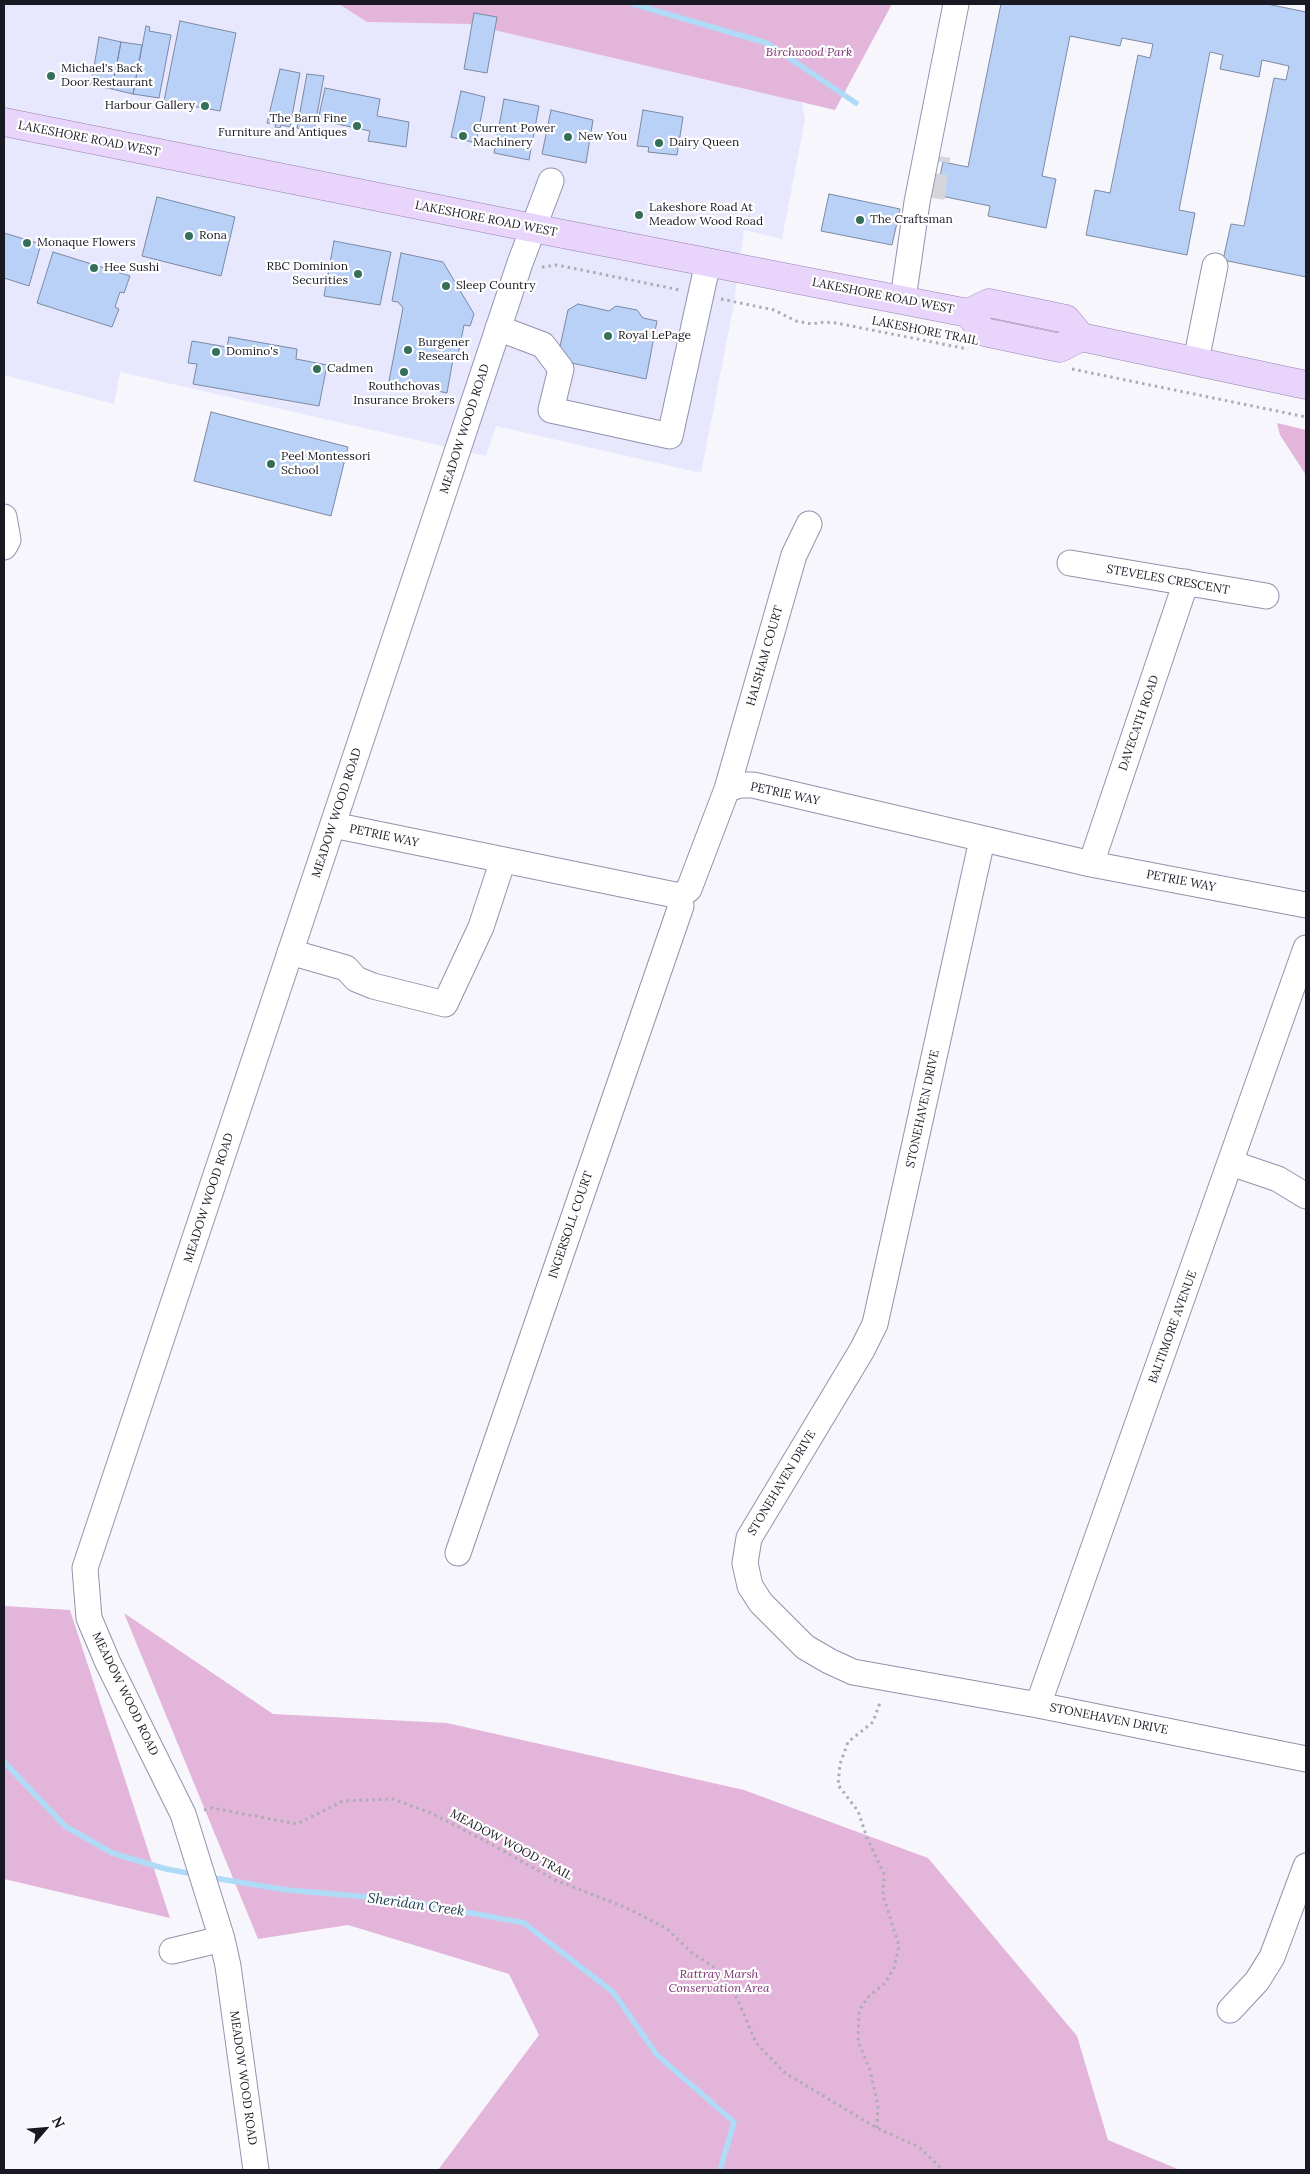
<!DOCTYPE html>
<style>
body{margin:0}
#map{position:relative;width:1310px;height:2174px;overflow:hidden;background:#f6f6fc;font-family:Lora,serif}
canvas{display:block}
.frame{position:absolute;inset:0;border:5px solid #191923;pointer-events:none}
.north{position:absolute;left:20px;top:2104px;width:50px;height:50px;-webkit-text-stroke:4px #fff;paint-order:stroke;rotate:63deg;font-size:14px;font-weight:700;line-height:20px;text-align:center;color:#191923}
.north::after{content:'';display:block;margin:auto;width:18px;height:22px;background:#191923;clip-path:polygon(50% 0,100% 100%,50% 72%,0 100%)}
</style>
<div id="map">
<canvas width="1310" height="2174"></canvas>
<div class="frame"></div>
<div class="north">N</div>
</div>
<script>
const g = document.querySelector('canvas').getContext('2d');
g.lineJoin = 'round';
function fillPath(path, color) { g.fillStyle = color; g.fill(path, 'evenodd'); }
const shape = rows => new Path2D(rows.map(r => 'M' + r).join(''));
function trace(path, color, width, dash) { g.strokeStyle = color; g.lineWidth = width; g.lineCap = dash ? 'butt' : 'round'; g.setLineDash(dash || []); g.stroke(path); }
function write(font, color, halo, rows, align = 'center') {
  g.font = font + ' Lora,serif'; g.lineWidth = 4.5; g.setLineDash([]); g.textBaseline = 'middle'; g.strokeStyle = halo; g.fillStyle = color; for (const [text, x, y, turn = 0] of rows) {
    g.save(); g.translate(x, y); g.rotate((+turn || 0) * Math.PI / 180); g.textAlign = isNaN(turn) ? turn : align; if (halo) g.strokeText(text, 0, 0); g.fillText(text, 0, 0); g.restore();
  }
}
fillPath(shape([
 [4,4,339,4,367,22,492,24,802,102,805,119,782,239,744,230,733,309,701,473,496,426,486,456,120,372,114,404,4,375]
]), '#e7e8fe');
fillPath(shape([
 [339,4,892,4,835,110,469,24,367,22],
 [1277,423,1306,430,1306,475,1280,435],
 [4,1606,70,1610,170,1918,4,1879],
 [124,1613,273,1714,447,1723,744,1790,928,1858,1077,2036,1108,2140,1180,2170,438,2170,539,2035,509,1974,348,1925,258,1939]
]), '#e4b5db');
trace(shape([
 [633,4,767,43,856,103],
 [4,1762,65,1826,112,1853,166,1869,194,1874],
 [208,1877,287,1890,403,1900,524,1923,613,1992,657,2055,734,2122,720,2170]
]), '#afdbf7', 5.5);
const building = shape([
 [1001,4,1267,4,1306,12,1306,277,1223,260,1231,224,1244,226,1274,78,1286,80,1289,66,1262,60,1259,77,1220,69,1223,55,1210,52,1179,210,1195,213,1187,255,1086,235,1095,190,1110,193,1138,55,1150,58,1153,44,1122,38,1120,46,1070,36,1042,176,1056,179,1046,228,988,216,990,206,936,195,943,162,968,167,1001,4],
 [474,13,497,17,487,73,464,69,474,13],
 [180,21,236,33,220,111,164,101,180,21],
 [146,26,150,27,149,31,171,35,159,98,133,94,146,26],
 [99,37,121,42,112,89,91,85,99,37],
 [121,42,142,45,133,94,112,89,121,42],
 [280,69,300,73,290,127,281,125,280,128,275,127,276,124,267,123,280,69],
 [307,74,324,76,314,131,297,128,307,74],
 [325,88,380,99,377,116,409,122,406,147,368,141,370,131,318,120,325,88],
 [461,91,485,97,476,143,451,137,461,91],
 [504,99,539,106,529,160,494,153,504,99],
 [551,110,593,120,586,163,542,154,551,110],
 [643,110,683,117,677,155,648,152,649,147,637,146,643,110],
 [829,194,900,209,892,245,821,231,829,194],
 [157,197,235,217,221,276,142,256,157,197],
 [4,233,41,244,29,286,4,278,4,233],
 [334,241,391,252,380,305,324,296,334,241],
 [53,252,130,276,124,293,120,292,115,307,119,309,112,327,37,303,53,252],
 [401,253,443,262,474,314,470,326,464,325,457,360,453,359,447,393,389,381,403,308,398,302,392,301,401,253],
 [578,304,609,311,616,306,637,310,643,318,657,321,646,379,567,362,559,351,568,310,578,304],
 [229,337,297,349,296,359,327,365,319,406,193,384,197,364,188,363,192,341,227,347,229,337],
 [211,412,348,447,331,516,194,481,211,412]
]);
fillPath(building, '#b9d0f7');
trace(building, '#7c8aa3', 1);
trace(shape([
 [932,198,938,156]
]), '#d5d5db', 25, [25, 12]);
const minor = shape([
 [903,299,917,202,956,4],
 [498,328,543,345,561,369,551,410,670,436,708,262],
 [1196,361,1215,266],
 [4,517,8,540,4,547],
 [1070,563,1266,596],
 [727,789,794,555,809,524],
 [333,825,680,896,689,889,727,789,740,785,753,785,1091,864,1306,905],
 [982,840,875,1324,862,1350,749,1538,745,1563,750,1586,761,1603,805,1647,829,1661,853,1672,1038,1705,1306,1759],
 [1091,864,1186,582],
 [290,952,346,968,356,979,373,986,445,1004,481,927,503,860],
 [1231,1163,1278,1179,1306,1196],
 [458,1553,681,906,680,896],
 [1038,1705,1306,948],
 [172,1951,222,1939],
 [1230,2010,1257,1981,1272,1957,1306,1866],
 [256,2170,228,1966,222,1939,183,1814,108,1663,89,1618,85,1568,520,263,551,181]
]);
const major = shape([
 [4,122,558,233,968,313,989,303,1066,319,1081,337,1306,385],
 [968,313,984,332,1060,348,1081,337]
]);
trace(minor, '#9292ad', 27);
trace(major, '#9781ae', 29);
trace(shape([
 [542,267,557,265,680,290],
 [721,299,774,310,796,321,812,324,824,322,836,323,968,349],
 [1072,369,1306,417],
 [204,1810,212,1808,297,1824,343,1801,393,1799,431,1813,489,1843,555,1880,627,1908,666,1928,691,1952,724,1974,741,2007,756,2043,785,2073,877,2128,919,2147,943,2170],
 [877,2128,878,2105,870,2070,858,2041,859,2011,867,1998,885,1983,894,1968,899,1946,883,1895,884,1874,867,1838,858,1811,838,1785,840,1764,848,1742,873,1722,881,1700]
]), '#acacb3', 3, [2.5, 4]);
trace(minor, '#fff', 25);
trace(major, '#e9d5fb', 28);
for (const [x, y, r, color] of [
 [51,76,5,"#356f59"],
 [205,106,5,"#356f59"],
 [357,126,5,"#356f59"],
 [463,136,5,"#356f59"],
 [568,137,5,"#356f59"],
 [659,143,5,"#356f59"],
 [639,215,5,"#356f59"],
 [860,220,5,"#356f59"],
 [189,236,5,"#356f59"],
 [27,243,5,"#356f59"],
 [94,268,5,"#356f59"],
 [358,274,5,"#356f59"],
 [446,286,5,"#356f59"],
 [608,336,5,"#356f59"],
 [408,350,5,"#356f59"],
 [216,352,5,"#356f59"],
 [317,369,5,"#356f59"],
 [404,372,5,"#356f59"],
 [271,464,5,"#356f59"]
]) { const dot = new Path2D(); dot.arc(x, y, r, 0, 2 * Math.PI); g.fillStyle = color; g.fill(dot); trace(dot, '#fff', 2); }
write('italic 12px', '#7a3171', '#fff', [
 ["Birchwood Park",809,53],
 ["Rattray Marsh",719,1975],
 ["Conservation Area",719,1989]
]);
write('12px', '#191923', '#fff', [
 ["Michael's Back",61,69],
 ["Door Restaurant",61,83],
 ["Harbour Gallery",195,106,"right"],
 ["The Barn Fine",347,119,"right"],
 ["Furniture and Antiques",347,133,"right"],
 ["Current Power",473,129],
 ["Machinery",473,143],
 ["New You",578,137],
 ["Dairy Queen",669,143],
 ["Lakeshore Road At",649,208],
 ["Meadow Wood Road",649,222],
 ["The Craftsman",870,220],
 ["Rona",199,236],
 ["Monaque Flowers",37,243],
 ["RBC Dominion",348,267,"right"],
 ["Securities",348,281,"right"],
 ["Hee Sushi",104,268],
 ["Sleep Country",456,286],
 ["Royal LePage",618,336],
 ["Burgener",418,343],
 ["Research",418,357],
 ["Domino's",226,352],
 ["Cadmen",327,369],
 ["Routhchovas",404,387,"center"],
 ["Insurance Brokers",404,401,"center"],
 ["Peel Montessori",281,457],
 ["School",281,471]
], 'left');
write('12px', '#191923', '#fff', [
 ["LAKESHORE ROAD WEST",89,139,11],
 ["LAKESHORE ROAD WEST",486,219,11],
 ["LAKESHORE ROAD WEST",883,296,11],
 ["LAKESHORE TRAIL",925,331,11],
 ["MEADOW WOOD ROAD",465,429,-72],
 ["STEVELES CRESCENT",1168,580,10],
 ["HALSHAM COURT",765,656,-74],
 ["DAVECATH ROAD",1139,723,-71],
 ["PETRIE WAY",785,794,12],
 ["MEADOW WOOD ROAD",337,813,-72],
 ["PETRIE WAY",384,836,12],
 ["PETRIE WAY",1181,881,11],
 ["STONEHAVEN DRIVE",923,1109,-78],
 ["MEADOW WOOD ROAD",209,1198,-72],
 ["INGERSOLL COURT",571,1225,-71],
 ["BALTIMORE AVENUE",1173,1327,-70],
 ["STONEHAVEN DRIVE",782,1483,-59],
 ["MEADOW WOOD ROAD",125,1694,64],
 ["STONEHAVEN DRIVE",1109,1719,11],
 ["MEADOW WOOD TRAIL",511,1845,28],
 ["MEADOW WOOD ROAD",243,2078,82]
]);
write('italic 14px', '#193a4e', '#fff', [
 ["Sheridan Creek",416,1905,8]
]);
</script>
